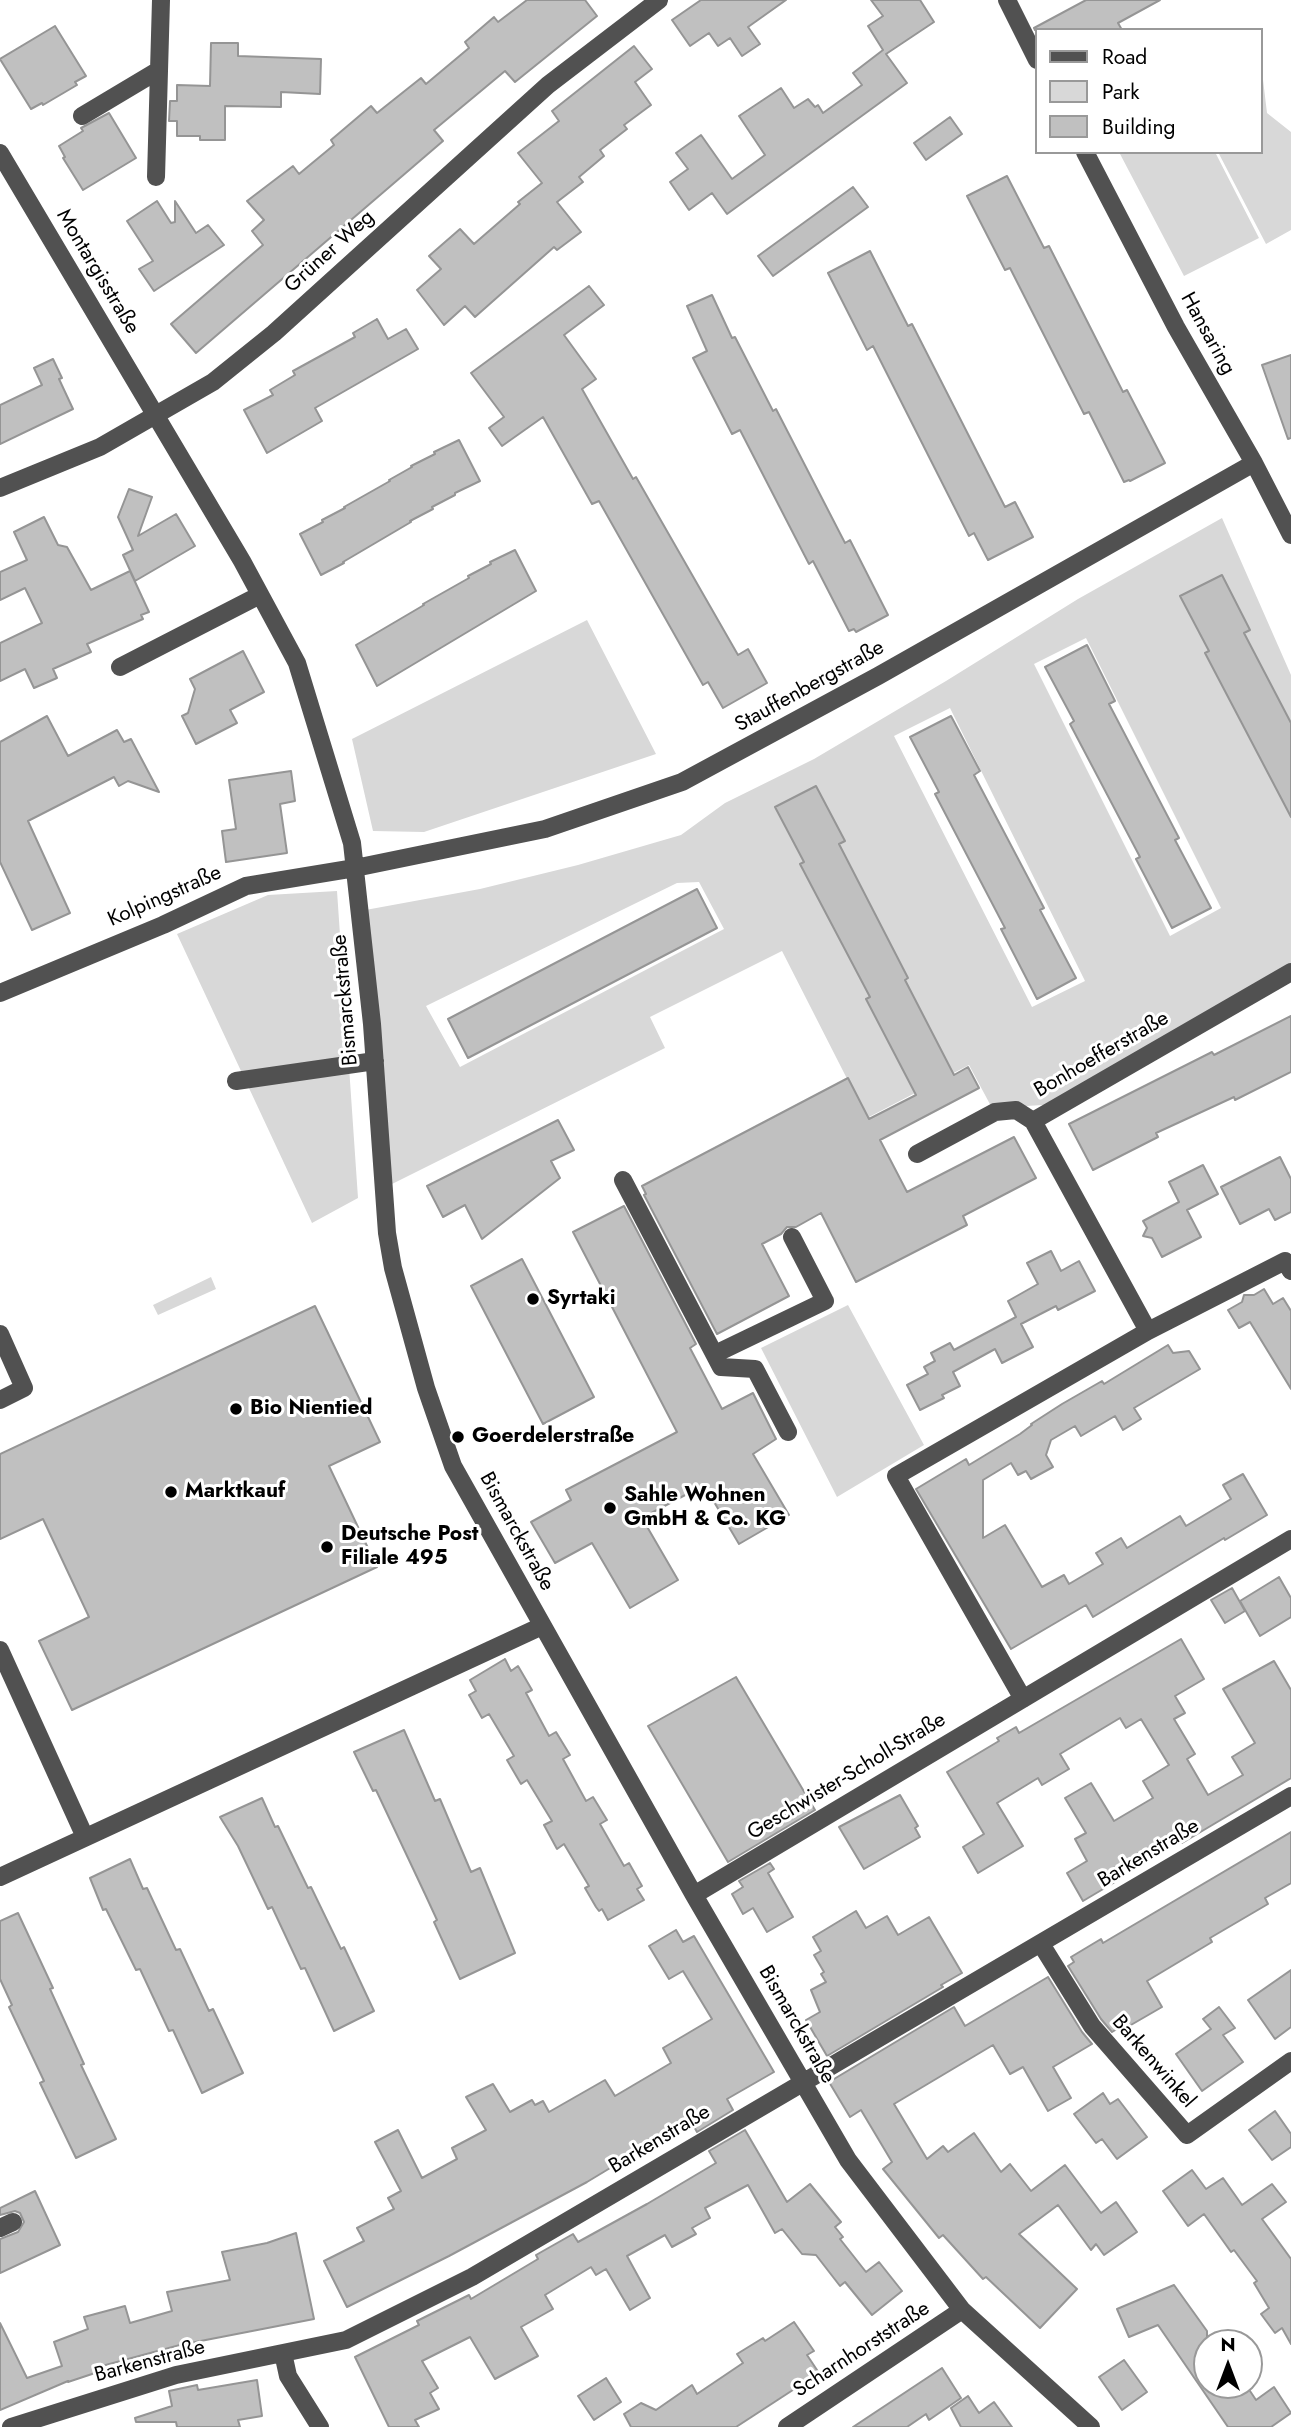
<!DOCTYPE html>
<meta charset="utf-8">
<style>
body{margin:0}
#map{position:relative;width:1291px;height:2427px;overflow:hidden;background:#fff;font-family:Jost,sans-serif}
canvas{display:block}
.legend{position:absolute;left:1035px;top:28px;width:228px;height:126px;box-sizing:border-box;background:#fff;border:2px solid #999;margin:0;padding:9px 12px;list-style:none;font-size:21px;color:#000}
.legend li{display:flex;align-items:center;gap:14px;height:35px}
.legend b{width:35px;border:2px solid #999}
.north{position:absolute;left:1193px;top:2329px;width:70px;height:70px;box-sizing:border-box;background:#fff;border:2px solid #999;border-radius:50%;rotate:0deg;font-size:19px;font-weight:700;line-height:28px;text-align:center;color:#000}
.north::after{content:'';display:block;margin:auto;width:24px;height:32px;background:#000;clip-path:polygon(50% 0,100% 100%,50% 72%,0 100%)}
</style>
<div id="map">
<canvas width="1291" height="2427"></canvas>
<ul class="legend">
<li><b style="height:9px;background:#515151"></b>Road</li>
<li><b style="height:19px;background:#d8d8d8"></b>Park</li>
<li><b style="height:19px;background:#c0c0c0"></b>Building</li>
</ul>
<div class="north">N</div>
</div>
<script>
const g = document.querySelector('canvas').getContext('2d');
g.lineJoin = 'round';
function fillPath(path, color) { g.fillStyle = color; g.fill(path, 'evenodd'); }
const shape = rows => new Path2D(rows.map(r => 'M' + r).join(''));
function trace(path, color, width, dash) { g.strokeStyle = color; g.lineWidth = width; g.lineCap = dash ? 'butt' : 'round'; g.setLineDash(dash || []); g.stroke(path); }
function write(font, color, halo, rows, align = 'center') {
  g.font = font + ' Jost,sans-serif'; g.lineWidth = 6; g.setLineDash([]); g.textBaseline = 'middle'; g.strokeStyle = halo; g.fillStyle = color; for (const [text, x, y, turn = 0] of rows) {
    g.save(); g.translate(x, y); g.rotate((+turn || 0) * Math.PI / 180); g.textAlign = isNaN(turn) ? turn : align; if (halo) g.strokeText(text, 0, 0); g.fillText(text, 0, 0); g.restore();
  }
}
fillPath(shape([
 [1261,63,1267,113,1291,132,1291,230,1266,244,1218,152,1261,152],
 [1119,152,1215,152,1259,238,1184,276],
 [1222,518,1291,675,1291,972,1060,1104,992,1108,969,1065,867,1118,782,951,650,1017,665,1048,384,1188,360,911,480,889,578,865,681,835,725,803,814,759,946,681,1078,599],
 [1086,638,1221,908,1170,936,1034,664],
 [950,708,1085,981,1032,1007,894,736],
 [699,882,724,929,460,1067,426,1006,677,883],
 [587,620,656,754,424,832,373,831,352,739],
 [337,891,358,1198,312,1223,177,934,268,895],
 [211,1277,216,1289,158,1315,153,1305],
 [848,1305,924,1445,837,1497,761,1348]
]), '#d8d8d8');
const building = shape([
 [527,0,585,0,597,16,515,82,505,71,434,130,443,141,196,353,171,324,263,245,252,231,264,220,247,201,293,166,299,174,334,145,331,140,371,106,377,113,421,78,426,84,469,48,465,42,494,17,498,22,527,0],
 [701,0,786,0,748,27,760,44,742,56,730,38,718,46,709,33,690,46,672,20,701,0],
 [871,0,920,0,934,22,886,54,907,83,727,214,712,193,689,210,670,182,688,169,676,153,701,135,732,179,765,155,739,116,781,88,794,108,808,99,815,107,818,105,823,113,862,85,853,73,883,50,868,26,883,16,871,0],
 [1086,0,1160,0,1118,23,1122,30,1035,30,1034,28,1086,0],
 [55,26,86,76,75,82,77,85,43,105,42,103,31,109,0,59,55,26],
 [211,43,238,43,238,56,321,59,320,94,281,92,281,107,225,106,225,140,200,140,200,136,177,136,177,121,169,121,170,101,177,101,177,85,210,86,211,43],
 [634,46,652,69,635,82,651,105,624,125,627,129,600,150,604,156,579,177,583,182,557,202,581,232,557,250,554,247,475,317,465,306,444,325,417,290,441,269,429,256,460,229,474,244,520,204,518,202,542,183,518,153,559,121,552,111,634,46],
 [109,113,136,158,83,190,63,158,65,157,59,146,83,131,81,128,109,113],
 [950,117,962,134,926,160,914,143,950,117],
 [1007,176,1044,248,1049,246,1123,392,1127,390,1165,463,1130,481,1129,480,1124,482,1089,412,1084,414,1010,268,1005,270,967,196,1007,176],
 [853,187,868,207,773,276,758,256,853,187],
 [157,201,171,223,175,222,175,201,196,233,208,225,224,245,154,291,139,269,153,261,127,221,157,201],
 [870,251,908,326,912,324,1005,507,1015,502,1033,537,988,560,974,533,969,536,873,346,867,350,828,273,870,251],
 [589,286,604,305,564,335,596,379,582,389,633,479,636,477,738,655,748,649,767,683,723,708,708,682,703,685,599,501,592,504,543,417,502,446,489,428,504,417,471,373,589,286],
 [712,295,732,338,735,337,773,411,776,409,845,543,850,540,888,615,856,632,854,629,849,631,813,561,809,564,740,430,732,434,693,358,707,351,687,306,712,295],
 [377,319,388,339,406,329,418,349,315,408,322,421,267,453,244,410,273,395,270,390,295,375,293,371,355,337,353,333,377,319],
 [1291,355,1291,438,1288,439,1262,365,1291,355],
 [53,359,62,378,59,379,73,409,0,444,0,405,42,385,34,368,53,359],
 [459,440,480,481,455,493,455,495,432,507,433,509,410,521,411,522,343,562,344,563,321,575,300,534,323,522,322,520,345,508,344,507,390,481,389,480,412,467,411,466,435,454,434,452,459,440],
 [129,489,152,497,138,536,176,514,195,546,135,581,123,555,133,550,118,517,129,489],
 [44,517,58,545,67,547,91,590,130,571,149,612,141,615,143,619,87,644,91,652,53,669,57,678,34,688,25,669,0,681,0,643,42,623,25,588,0,600,0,572,27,560,14,532,44,517],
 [515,550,536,591,377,686,356,645,424,605,423,604,469,578,468,576,491,564,490,562,515,550],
 [1222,575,1250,630,1244,633,1291,723,1291,817,1205,653,1209,651,1180,596,1222,575],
 [1087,645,1115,701,1109,704,1179,838,1175,840,1211,908,1172,928,1136,859,1140,857,1070,724,1074,721,1045,667,1087,645],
 [243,651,264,692,230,710,237,723,196,744,182,716,188,713,195,689,190,679,243,651],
 [47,716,68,756,117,730,124,742,131,739,159,792,128,781,119,786,114,777,28,821,70,913,32,930,0,862,0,742,47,716],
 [951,716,980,771,974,775,1044,908,1040,910,1076,978,1037,999,1001,929,1005,928,935,794,939,792,910,737,951,716],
 [291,771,295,801,280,804,287,853,226,862,222,831,236,829,229,780,291,771],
 [816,786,845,841,839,844,908,978,905,980,954,1075,968,1067,979,1088,880,1140,907,1192,1014,1137,1036,1178,963,1216,967,1225,856,1282,821,1213,796,1227,787,1227,781,1234,762,1244,789,1296,717,1334,644,1195,646,1194,642,1186,848,1078,869,1119,916,1095,866,999,870,997,800,864,804,862,775,807,816,786],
 [697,889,717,928,468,1058,448,1019,697,889],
 [1291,1016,1291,1072,1235,1100,1234,1097,1156,1133,1158,1137,1093,1170,1069,1124,1212,1052,1214,1055,1291,1016],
 [558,1120,574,1150,551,1161,560,1178,482,1239,465,1205,443,1217,427,1186,558,1120],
 [1280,1157,1291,1179,1291,1212,1275,1220,1269,1209,1240,1224,1221,1187,1280,1157],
 [1203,1165,1218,1194,1187,1210,1201,1237,1162,1257,1152,1238,1143,1236,1147,1228,1143,1221,1179,1202,1169,1182,1203,1165],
 [624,1206,696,1344,690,1348,722,1409,753,1393,776,1439,753,1454,789,1515,739,1544,704,1485,642,1518,678,1580,630,1608,592,1543,555,1563,531,1522,571,1500,566,1490,677,1432,573,1232,624,1206],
 [1051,1251,1061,1271,1079,1261,1095,1291,1058,1310,1056,1306,1021,1324,1033,1347,1002,1363,995,1349,953,1372,960,1386,942,1395,944,1398,920,1410,907,1385,928,1374,924,1367,935,1361,931,1353,950,1343,954,1350,1016,1317,1008,1301,1038,1284,1027,1263,1051,1251],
 [522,1259,594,1397,543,1424,471,1286,522,1259],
 [1264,1289,1273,1304,1283,1298,1291,1311,1291,1389,1250,1322,1239,1328,1228,1310,1242,1302,1244,1295,1254,1295,1264,1289],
 [315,1306,380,1442,329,1466,377,1567,72,1710,39,1641,89,1617,43,1519,0,1539,0,1454,315,1306],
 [1168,1345,1173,1353,1189,1351,1200,1369,1134,1408,1141,1419,1123,1430,1115,1416,1081,1436,1075,1426,1051,1440,1046,1455,1053,1467,1031,1479,1026,1471,1018,1475,1011,1463,983,1480,983,1538,1005,1525,1042,1587,1064,1575,1069,1584,1103,1564,1096,1553,1121,1538,1127,1548,1180,1516,1186,1526,1231,1499,1223,1485,1243,1474,1267,1515,1225,1540,1224,1538,1093,1617,1086,1605,1011,1649,916,1489,966,1459,969,1465,1020,1434,1032,1425,1031,1424,1062,1404,1102,1381,1104,1384,1168,1345],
 [1279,1577,1291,1598,1291,1617,1260,1636,1240,1601,1279,1577],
 [1232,1588,1245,1611,1225,1623,1211,1600,1232,1588],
 [1181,1639,1204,1679,1175,1696,1185,1713,1174,1719,1195,1754,1187,1759,1208,1795,1243,1775,1232,1757,1255,1743,1223,1689,1274,1661,1291,1690,1291,1778,1182,1843,1175,1832,1113,1868,1120,1879,1083,1901,1067,1873,1087,1861,1075,1839,1086,1833,1065,1798,1091,1783,1114,1821,1153,1798,1143,1781,1169,1765,1141,1719,1126,1728,1120,1718,1060,1754,1069,1769,1042,1785,1038,1778,997,1803,1023,1846,978,1873,963,1847,984,1834,947,1772,999,1741,997,1738,1016,1727,1019,1733,1181,1639],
 [505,1659,511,1671,518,1666,532,1690,526,1693,549,1736,556,1732,570,1755,563,1759,586,1801,593,1797,607,1820,600,1824,624,1866,629,1863,642,1886,637,1889,644,1900,608,1920,602,1909,599,1911,596,1907,585,1888,589,1886,564,1844,557,1849,544,1825,552,1821,527,1780,521,1784,507,1760,514,1756,489,1714,482,1718,469,1695,476,1691,470,1680,505,1659],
 [736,1677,815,1810,728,1862,648,1726,736,1677],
 [404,1730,435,1801,440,1799,471,1872,480,1868,515,1953,460,1979,434,1922,437,1920,425,1894,376,1790,373,1791,354,1752,404,1730],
 [900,1795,918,1826,915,1828,920,1837,864,1869,839,1827,900,1795],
 [262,1798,275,1827,278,1826,308,1888,311,1887,341,1949,344,1947,374,2011,334,2031,305,1968,301,1969,272,1907,268,1909,238,1846,220,1817,262,1798],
 [1291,1832,1291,1883,1265,1898,1268,1904,1210,1938,1212,1942,1147,1981,1162,2007,1124,2029,1122,2026,1112,2032,1101,2019,1068,1966,1074,1962,1071,1957,1101,1939,1103,1943,1291,1832],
 [130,1859,143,1889,147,1888,176,1950,180,1949,209,2011,213,2009,243,2073,202,2093,173,2030,169,2031,140,1969,136,1970,106,1909,103,1910,90,1878,130,1859],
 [770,1863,774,1869,768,1873,793,1917,767,1932,753,1908,743,1914,732,1894,743,1887,739,1881,770,1863],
 [856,1911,866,1928,887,1916,898,1935,929,1917,962,1973,941,1985,943,1987,827,2056,806,2020,820,2012,811,1990,826,1982,821,1974,824,1972,814,1955,821,1951,813,1937,856,1911],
 [18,1913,53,1988,50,1989,84,2064,81,2065,116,2139,76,2158,40,2083,44,2081,9,2007,12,2005,0,1979,0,1921,18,1913],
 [676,1930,683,1942,694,1936,774,2072,727,2099,733,2110,697,2132,691,2121,688,2121,587,2182,449,2256,347,2307,324,2261,364,2241,357,2228,394,2209,388,2198,401,2191,375,2142,398,2130,422,2178,457,2159,452,2148,486,2130,466,2097,493,2084,510,2112,532,2100,535,2105,543,2101,549,2112,605,2080,615,2096,671,2063,663,2048,712,2019,683,1971,669,1979,649,1946,676,1930],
 [1291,1970,1291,2027,1275,2039,1248,2000,1291,1970],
 [1048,1977,1082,2032,1092,2044,1053,2067,1071,2098,1048,2111,1023,2067,1010,2074,993,2045,894,2104,927,2159,943,2146,948,2152,974,2133,1001,2172,1010,2164,1031,2191,1065,2165,1101,2213,1116,2202,1137,2232,1104,2255,1096,2244,1091,2250,1058,2205,1019,2234,1077,2289,1040,2328,986,2277,983,2279,943,2235,939,2238,883,2169,892,2162,861,2110,850,2117,829,2082,954,2007,965,2026,1048,1977],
 [1219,2007,1235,2028,1223,2035,1243,2062,1202,2091,1176,2054,1211,2029,1203,2019,1219,2007],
 [1103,2093,1110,2104,1118,2099,1147,2137,1117,2159,1102,2139,1096,2143,1074,2114,1103,2093],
 [1275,2111,1291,2134,1291,2147,1272,2160,1249,2130,1275,2111],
 [745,2130,787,2202,810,2184,841,2222,835,2227,843,2237,840,2239,866,2272,879,2262,902,2291,872,2315,845,2282,840,2286,816,2255,802,2254,782,2229,775,2233,748,2185,705,2208,710,2218,692,2228,696,2234,672,2247,665,2235,627,2256,650,2298,630,2310,606,2269,596,2275,591,2267,545,2295,553,2309,521,2327,538,2356,495,2379,470,2337,422,2361,438,2388,430,2393,439,2409,415,2420,419,2427,389,2427,355,2357,419,2325,417,2321,469,2295,471,2299,538,2259,536,2255,573,2234,578,2242,647,2204,716,2163,709,2151,745,2130],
 [1192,2170,1206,2189,1223,2178,1242,2205,1272,2184,1286,2202,1262,2219,1291,2259,1291,2344,1282,2328,1275,2333,1261,2314,1269,2308,1254,2283,1257,2281,1234,2250,1231,2252,1204,2214,1188,2226,1163,2191,1192,2170],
 [35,2191,60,2245,0,2273,0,2239,18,2232,24,2222,20,2213,15,2211,0,2215,0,2208,35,2191],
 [296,2233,314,2319,180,2345,102,2366,104,2370,68,2382,68,2381,0,2410,0,2323,27,2378,62,2366,54,2342,88,2329,84,2317,125,2306,130,2323,172,2311,167,2292,230,2280,222,2252,267,2243,296,2233],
 [1174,2285,1207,2331,1207,2385,1246,2385,1256,2400,1274,2387,1291,2413,1271,2427,1228,2427,1158,2325,1129,2337,1117,2309,1174,2285],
 [794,2322,814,2351,807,2355,819,2373,736,2427,631,2427,624,2414,641,2403,656,2410,692,2385,697,2394,743,2363,737,2354,763,2338,765,2341,794,2322],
 [1124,2360,1147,2392,1122,2410,1099,2377,1124,2360],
 [942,2368,961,2398,929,2420,926,2414,907,2427,853,2427,942,2368],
 [606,2378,621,2402,594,2420,578,2396,606,2378],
 [257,2380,262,2416,238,2420,240,2427,177,2427,176,2422,136,2422,135,2418,172,2406,169,2391,197,2385,198,2390,257,2380],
 [968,2396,979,2413,994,2402,1012,2427,961,2427,951,2408,968,2396]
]);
fillPath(building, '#c0c0c0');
trace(building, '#959595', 2);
trace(shape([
 [1007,0,1037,60],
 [82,116,159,70],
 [1085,152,1176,327,1254,463,1291,535],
 [0,153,242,561,297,663,352,843,372,1024,387,1233,393,1268,426,1388,453,1466,694,1895,848,2160,962,2310,1091,2427],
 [156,177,161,0],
 [0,488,100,447,213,382,274,333,548,85,659,0],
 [120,667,260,595],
 [0,993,163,925,246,886,355,868,545,829,682,782,878,676,1254,463],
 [236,1081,375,1061],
 [917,1154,995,1112,1016,1110,1033,1121],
 [623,1180,721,1367,755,1369,788,1432],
 [1148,1331,1285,1261,1291,1271],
 [0,1334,24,1388,0,1400],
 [715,1354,825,1301,792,1237],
 [0,1650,85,1837],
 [1023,1699,896,1476,1148,1331,1033,1121,1291,972],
 [0,1877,542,1626],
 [694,1895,1291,1539],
 [1041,1944,1092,2026,1187,2135,1291,2061],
 [0,2228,13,2222],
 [283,2353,288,2376,320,2427],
 [11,2427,176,2375,346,2340,472,2277,1291,1796],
 [787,2427,962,2310]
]), '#515151', 18);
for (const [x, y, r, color] of [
 [533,1299,7,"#000"],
 [236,1409,7,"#000"],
 [458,1437,7,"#000"],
 [171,1492,7,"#000"],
 [610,1508,7,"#000"],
 [327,1547,7,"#000"]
]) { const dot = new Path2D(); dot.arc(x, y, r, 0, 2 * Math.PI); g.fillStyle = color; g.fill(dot); trace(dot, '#fff', 2.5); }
write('21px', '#000', '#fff', [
 ["Grüner Weg",330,252,-42],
 ["Montargisstraße",97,272,59],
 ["Hansaring",1207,334,61],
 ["Stauffenbergstraße",810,687,-29],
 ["Kolpingstraße",165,897,-24],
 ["Bismarckstraße",346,1000,-95],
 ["Bonhoefferstraße",1102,1055,-30],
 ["Bismarckstraße",516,1532,61],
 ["Geschwister-Scholl-Straße",847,1777,-31],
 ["Barkenstraße",1149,1854,-31],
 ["Bismarckstraße",796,2025,60],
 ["Barkenwinkel",1153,2062,49],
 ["Barkenstraße",660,2140,-31],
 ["Scharnhorststraße",862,2350,-33],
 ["Barkenstraße",150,2362,-15]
]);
write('bold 21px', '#000', '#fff', [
 ["Syrtaki",547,1299],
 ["Bio Nientied",250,1409],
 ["Goerdelerstraße",472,1437],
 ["Marktkauf",185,1492],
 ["Sahle Wohnen",624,1496],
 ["GmbH & Co. KG",624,1520],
 ["Deutsche Post",341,1535],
 ["Filiale 495",341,1559]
], 'left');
</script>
